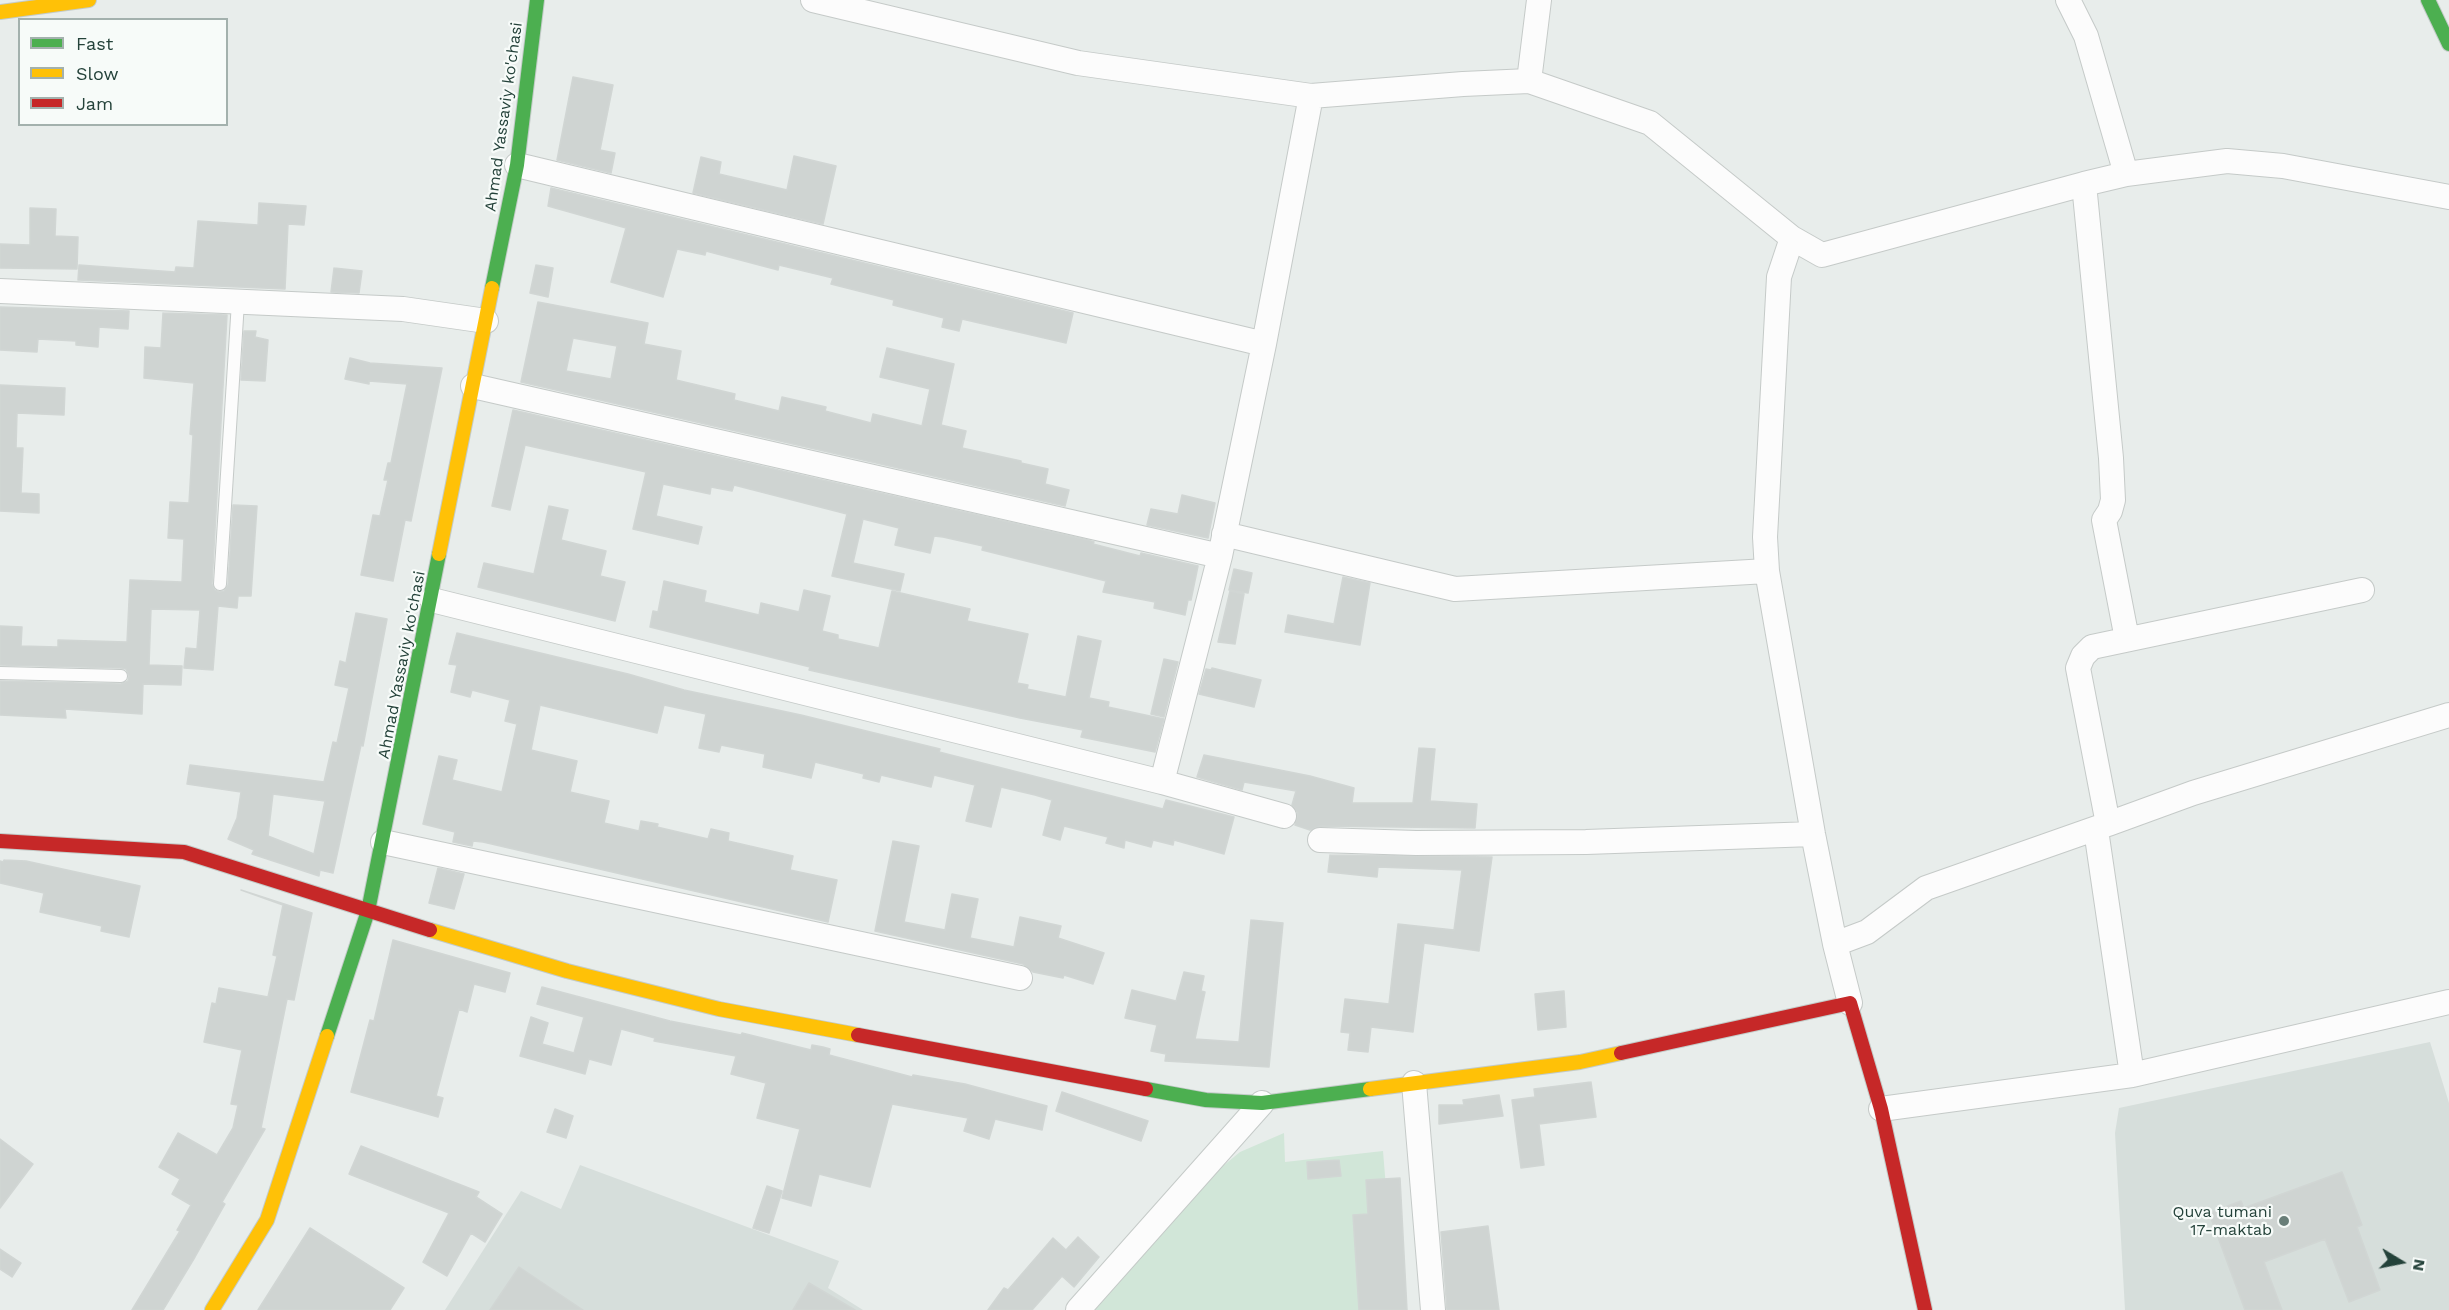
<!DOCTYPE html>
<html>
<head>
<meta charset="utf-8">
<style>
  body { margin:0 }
  #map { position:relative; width:2449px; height:1310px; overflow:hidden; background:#e8edeb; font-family:"Work Sans",sans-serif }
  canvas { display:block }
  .legend { position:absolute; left:18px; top:18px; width:210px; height:108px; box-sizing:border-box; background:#f7fbf9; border:2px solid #a3b1ad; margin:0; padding:8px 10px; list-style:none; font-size:18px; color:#24423a }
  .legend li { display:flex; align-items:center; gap:12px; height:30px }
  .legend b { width:30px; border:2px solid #a3b1ad }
  .north { position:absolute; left:2371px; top:1232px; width:60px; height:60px; -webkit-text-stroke:4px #f7fbf9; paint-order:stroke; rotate:100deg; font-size:16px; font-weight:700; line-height:24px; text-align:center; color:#24423a }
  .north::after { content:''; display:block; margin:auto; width:21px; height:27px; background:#24423a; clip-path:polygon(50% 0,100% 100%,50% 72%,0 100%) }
</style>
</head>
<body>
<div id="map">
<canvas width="2449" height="1310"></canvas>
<ul class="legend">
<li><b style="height:8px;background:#4caf50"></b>Fast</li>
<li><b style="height:8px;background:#ffc107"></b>Slow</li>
<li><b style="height:8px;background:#c62828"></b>Jam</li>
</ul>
<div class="north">N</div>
</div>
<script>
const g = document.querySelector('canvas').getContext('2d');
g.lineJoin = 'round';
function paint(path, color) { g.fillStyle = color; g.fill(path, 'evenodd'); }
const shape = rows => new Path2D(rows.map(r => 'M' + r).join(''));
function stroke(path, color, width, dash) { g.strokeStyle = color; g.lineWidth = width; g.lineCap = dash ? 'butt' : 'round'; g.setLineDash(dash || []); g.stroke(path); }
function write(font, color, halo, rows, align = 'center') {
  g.font = font + ' "Work Sans",sans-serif'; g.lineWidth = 4.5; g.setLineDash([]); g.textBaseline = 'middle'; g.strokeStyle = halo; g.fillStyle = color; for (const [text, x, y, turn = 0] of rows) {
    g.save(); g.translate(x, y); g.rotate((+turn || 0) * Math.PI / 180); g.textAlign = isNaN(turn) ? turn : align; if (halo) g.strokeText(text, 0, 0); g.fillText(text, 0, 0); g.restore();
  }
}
paint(shape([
  [2430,1042,2449,1103,2449,1310,2125,1310,2115,1133,2119,1108],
  [580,1165,839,1261,828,1288,863,1310,445,1310,521,1191,561,1209]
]), '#d6dedb');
paint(shape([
  [1284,1133,1285,1162,1383,1151,1396,1310,1092,1310,1200,1185,1240,1152]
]), '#d1e6d8');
const building = shape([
  [573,77,613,85,600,150,615,153,611,173,557,160,573,77],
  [794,156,836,166,823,224,693,193,701,157,721,162,719,174,787,190,794,156],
  [551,188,1073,313,1066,343,962,319,959,331,942,327,944,318,893,305,894,300,831,284,833,278,779,265,778,270,706,251,705,255,677,249,663,297,611,282,626,228,548,206,551,188],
  [259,203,306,206,304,225,288,224,285,289,78,280,79,265,175,272,176,267,194,268,198,221,258,225,259,203],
  [30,208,56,209,55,236,78,237,77,269,0,268,0,244,30,245,30,208],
  [536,265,553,268,548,297,530,293,536,265],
  [334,268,362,271,359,293,331,292,334,268],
  [538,302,648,323,644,344,681,351,676,380,735,394,734,400,779,411,782,397,826,407,825,411,871,423,873,414,922,426,930,389,880,377,887,348,954,364,941,425,966,431,962,448,1021,461,1021,463,1048,469,1045,484,1069,490,1065,506,521,382,538,302],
  [573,338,617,346,611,379,566,371,573,338],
  [0,307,129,311,128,329,99,327,98,347,76,345,76,341,38,339,37,352,0,350,0,307],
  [163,313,227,315,212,584,215,590,219,592,224,591,228,585,233,505,257,506,251,596,238,596,237,608,218,606,213,670,184,668,186,648,197,649,200,610,151,609,149,665,182,666,181,685,143,684,142,714,65,709,66,718,0,715,0,681,121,684,128,681,129,676,126,669,121,668,0,665,0,626,22,627,21,646,58,647,58,640,127,642,130,580,182,582,184,539,168,538,170,502,189,503,193,435,190,434,194,383,144,378,145,347,161,348,163,313],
  [244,331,256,331,255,337,268,340,265,381,241,380,244,331],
  [350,358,370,363,442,368,411,521,405,520,393,581,361,575,373,515,380,516,388,480,384,480,388,463,391,463,407,384,369,381,369,384,345,379,350,358],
  [0,385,65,388,64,415,17,413,16,448,23,448,21,493,39,494,39,513,0,511,0,385],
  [513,410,1088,540,1094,542,1093,544,1140,556,1141,553,1198,566,1191,600,1188,600,1185,615,1154,608,1155,602,1103,592,1106,581,982,550,983,546,943,537,934,536,930,553,895,545,899,528,863,519,853,563,904,574,900,591,832,576,847,514,734,485,732,491,711,487,710,494,663,484,656,516,702,527,698,544,633,529,646,472,525,445,510,510,492,506,513,410],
  [1182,495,1215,503,1208,538,1147,525,1151,509,1178,514,1182,495],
  [549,506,568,510,561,540,606,551,600,576,625,582,615,621,478,587,484,563,534,574,549,506],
  [1234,569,1252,573,1248,593,1229,590,1234,569],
  [1343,577,1370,583,1360,645,1285,632,1288,615,1334,624,1343,577],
  [664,581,706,591,704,602,759,615,761,603,799,612,804,590,830,596,822,631,838,635,838,639,879,648,892,591,970,609,967,621,1028,634,1017,683,1028,685,1027,689,1066,697,1078,636,1101,641,1089,698,1109,702,1108,707,1164,719,1155,752,1081,737,1083,730,1020,718,809,670,810,667,650,627,653,611,658,612,664,581],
  [1230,591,1244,594,1235,644,1218,642,1230,591],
  [356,613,387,619,363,746,361,745,333,873,320,870,319,876,252,854,254,850,228,839,237,818,241,792,187,784,190,765,324,782,333,742,337,743,349,688,335,685,340,661,346,663,356,613],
  [273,794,325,801,314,854,268,836,273,794],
  [457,633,628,674,684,690,801,715,940,749,939,752,1163,809,1166,800,1234,817,1224,854,1174,840,1173,845,1153,840,1151,847,1125,840,1124,848,1106,843,1108,837,1064,826,1060,840,1043,835,1052,800,1035,795,1001,787,991,827,966,821,975,785,934,775,931,787,881,775,879,782,863,778,864,774,815,762,811,778,763,767,765,754,721,745,719,752,699,748,706,714,664,705,657,733,540,705,531,750,577,761,570,792,609,801,604,823,639,831,641,821,658,824,657,827,708,839,711,829,729,833,728,841,793,856,790,870,837,880,828,922,483,842,473,841,472,846,453,842,455,832,423,824,439,756,457,760,452,780,502,792,517,724,505,721,510,700,472,690,470,697,451,692,457,665,449,664,457,633],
  [1164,659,1178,662,1164,717,1151,714,1164,659],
  [1212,668,1261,680,1254,707,1199,694,1206,669,1211,670,1212,668],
  [1419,748,1435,749,1430,801,1477,804,1475,828,1320,826,1310,830,1295,825,1298,813,1292,805,1296,791,1244,782,1242,790,1197,777,1204,755,1310,776,1354,788,1352,803,1413,803,1419,748],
  [893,841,919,846,904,922,945,930,952,894,978,899,970,938,1014,947,1020,917,1061,926,1058,938,1104,953,1093,984,1064,975,1063,978,1033,972,1023,964,875,931,893,841],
  [1330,855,1492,857,1479,951,1424,943,1413,1032,1371,1027,1368,1052,1348,1050,1350,1033,1341,1032,1345,999,1389,1004,1398,924,1454,930,1462,870,1378,867,1377,877,1328,872,1330,855],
  [4,860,26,861,140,886,129,937,101,931,102,926,40,912,44,893,0,883,0,861,3,862,4,860],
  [438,868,464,874,454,909,429,903,438,868],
  [241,890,312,913,294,1000,287,999,261,1128,265,1129,222,1202,225,1204,195,1257,163,1310,132,1310,180,1231,177,1230,191,1205,172,1194,180,1179,159,1167,178,1133,217,1155,233,1128,238,1105,231,1104,242,1050,204,1042,212,1003,216,1004,219,988,268,997,277,956,273,955,283,905,241,890],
  [1251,920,1283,923,1269,1067,1165,1061,1166,1054,1151,1051,1157,1025,1125,1018,1132,990,1176,1001,1184,972,1204,976,1201,991,1205,992,1195,1039,1239,1042,1251,920],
  [393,940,510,973,505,992,474,984,467,1012,459,1009,436,1096,443,1098,438,1117,351,1092,370,1020,374,1021,393,940],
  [542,987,670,1021,741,1035,742,1033,811,1050,812,1045,823,1047,830,1049,829,1055,912,1077,913,1075,965,1084,1047,1106,1042,1130,995,1119,989,1139,964,1131,968,1118,892,1104,870,1187,819,1174,811,1206,782,1198,800,1129,757,1118,766,1083,731,1074,736,1056,654,1041,655,1038,621,1029,611,1065,589,1059,585,1074,520,1056,531,1017,548,1023,542,1044,574,1053,584,1017,537,1004,542,987],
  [1564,991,1566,1027,1538,1030,1535,994,1564,991],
  [1591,1082,1596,1117,1539,1124,1544,1165,1521,1168,1512,1100,1535,1097,1534,1089,1591,1082],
  [1062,1092,1148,1121,1141,1141,1056,1111,1062,1092],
  [1499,1095,1503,1116,1439,1124,1439,1105,1464,1105,1463,1100,1499,1095],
  [555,1109,573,1116,566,1138,547,1132,555,1109],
  [0,1139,33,1164,0,1208,0,1139],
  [361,1146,479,1192,476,1197,502,1214,485,1242,471,1233,447,1276,423,1262,449,1213,349,1174,361,1146],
  [1339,1160,1341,1176,1308,1179,1307,1162,1339,1160],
  [2342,1172,2362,1225,2357,1227,2380,1290,2349,1302,2325,1239,2264,1262,2282,1310,2245,1310,2209,1213,2241,1201,2244,1208,2342,1172],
  [1400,1178,1407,1310,1359,1310,1353,1215,1368,1214,1366,1180,1400,1178],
  [767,1186,782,1191,769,1233,753,1228,767,1186],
  [1488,1226,1499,1310,1447,1310,1441,1232,1488,1226],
  [310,1228,404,1288,390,1310,258,1310,310,1228],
  [1078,1237,1099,1257,1074,1287,1062,1276,1032,1310,988,1310,1004,1288,1008,1290,1053,1238,1066,1250,1078,1237],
  [0,1249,21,1263,12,1277,0,1269,0,1249],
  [519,1267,583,1310,490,1310,519,1267],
  [809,1283,855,1310,793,1310,809,1283]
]);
paint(building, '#cfd4d2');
stroke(building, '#d1d6d4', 1.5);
const lane = shape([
  [220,584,238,302],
  [0,673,121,676]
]);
const street = shape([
  [813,0,1078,63,1311,96,1463,84,1529,81,1650,123,1792,238,1822,255,2084,184,2126,174,2227,161,2283,166,2449,197],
  [2068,0,2086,36,2126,174],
  [1529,81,1539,0],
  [517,165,1264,344],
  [2084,184,2111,458,2113,500,2110,511,2104,520,2127,639],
  [1792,238,1779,277,1765,537,1767,571,1813,834,1835,944,1850,1003],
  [0,291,403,309,486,321],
  [473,386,1220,556],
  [1224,534,1455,589,1767,571],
  [2362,590,2092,647,2083,656,2078,668,2108,824,2193,793,2449,715],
  [432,600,1162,782,1220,556,1264,344,1311,96],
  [1162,782,1284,816],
  [2096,830,2132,1075],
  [1320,840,1416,843,1586,842,1813,834],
  [383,842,1020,978],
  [1835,944,1867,932,1926,888,2108,824],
  [1414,1083,1433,1310],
  [1881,1109,2132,1075,2449,1002],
  [1078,1310,1262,1103]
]);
const fast = shape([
  [2428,0,2449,44],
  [492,288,517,165,537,0],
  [327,1036,368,911,439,554],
  [1146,1089,1206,1100,1262,1103,1370,1089]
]);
const slow = shape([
  [0,12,89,0],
  [439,554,492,288],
  [430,930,567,971,719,1009,858,1035],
  [1370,1089,1580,1062,1621,1053],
  [212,1310,267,1220,327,1036]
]);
const jam = shape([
  [0,841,184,852,430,930],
  [858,1035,1146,1089],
  [1621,1053,1850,1003,1881,1109,1925,1310]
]);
stroke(lane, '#c5cac8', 14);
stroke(street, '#c5cac8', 26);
stroke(fast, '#c3cbc8', 16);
stroke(slow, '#c3cbc8', 16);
stroke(jam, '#c3cbc8', 16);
stroke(lane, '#fcfcfc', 12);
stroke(street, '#fcfcfc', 24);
stroke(fast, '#4caf50', 14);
stroke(slow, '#ffc107', 14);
stroke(jam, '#c62828', 14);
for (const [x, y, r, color] of [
  [2284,1221,6,"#697e78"]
]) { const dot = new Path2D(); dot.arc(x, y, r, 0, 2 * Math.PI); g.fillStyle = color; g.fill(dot); stroke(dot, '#f7fbf9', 2); }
write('16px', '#24423a', '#f7fbf9', [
  ["Ahmad Yassaviy ko'chasi",504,117,-82],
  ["Ahmad Yassaviy ko'chasi",402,665,-79]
]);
write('16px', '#24423a', '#f7fbf9', [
  ["Quva tumani",2272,1212],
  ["17-maktab",2272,1230]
], 'right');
</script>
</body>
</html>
